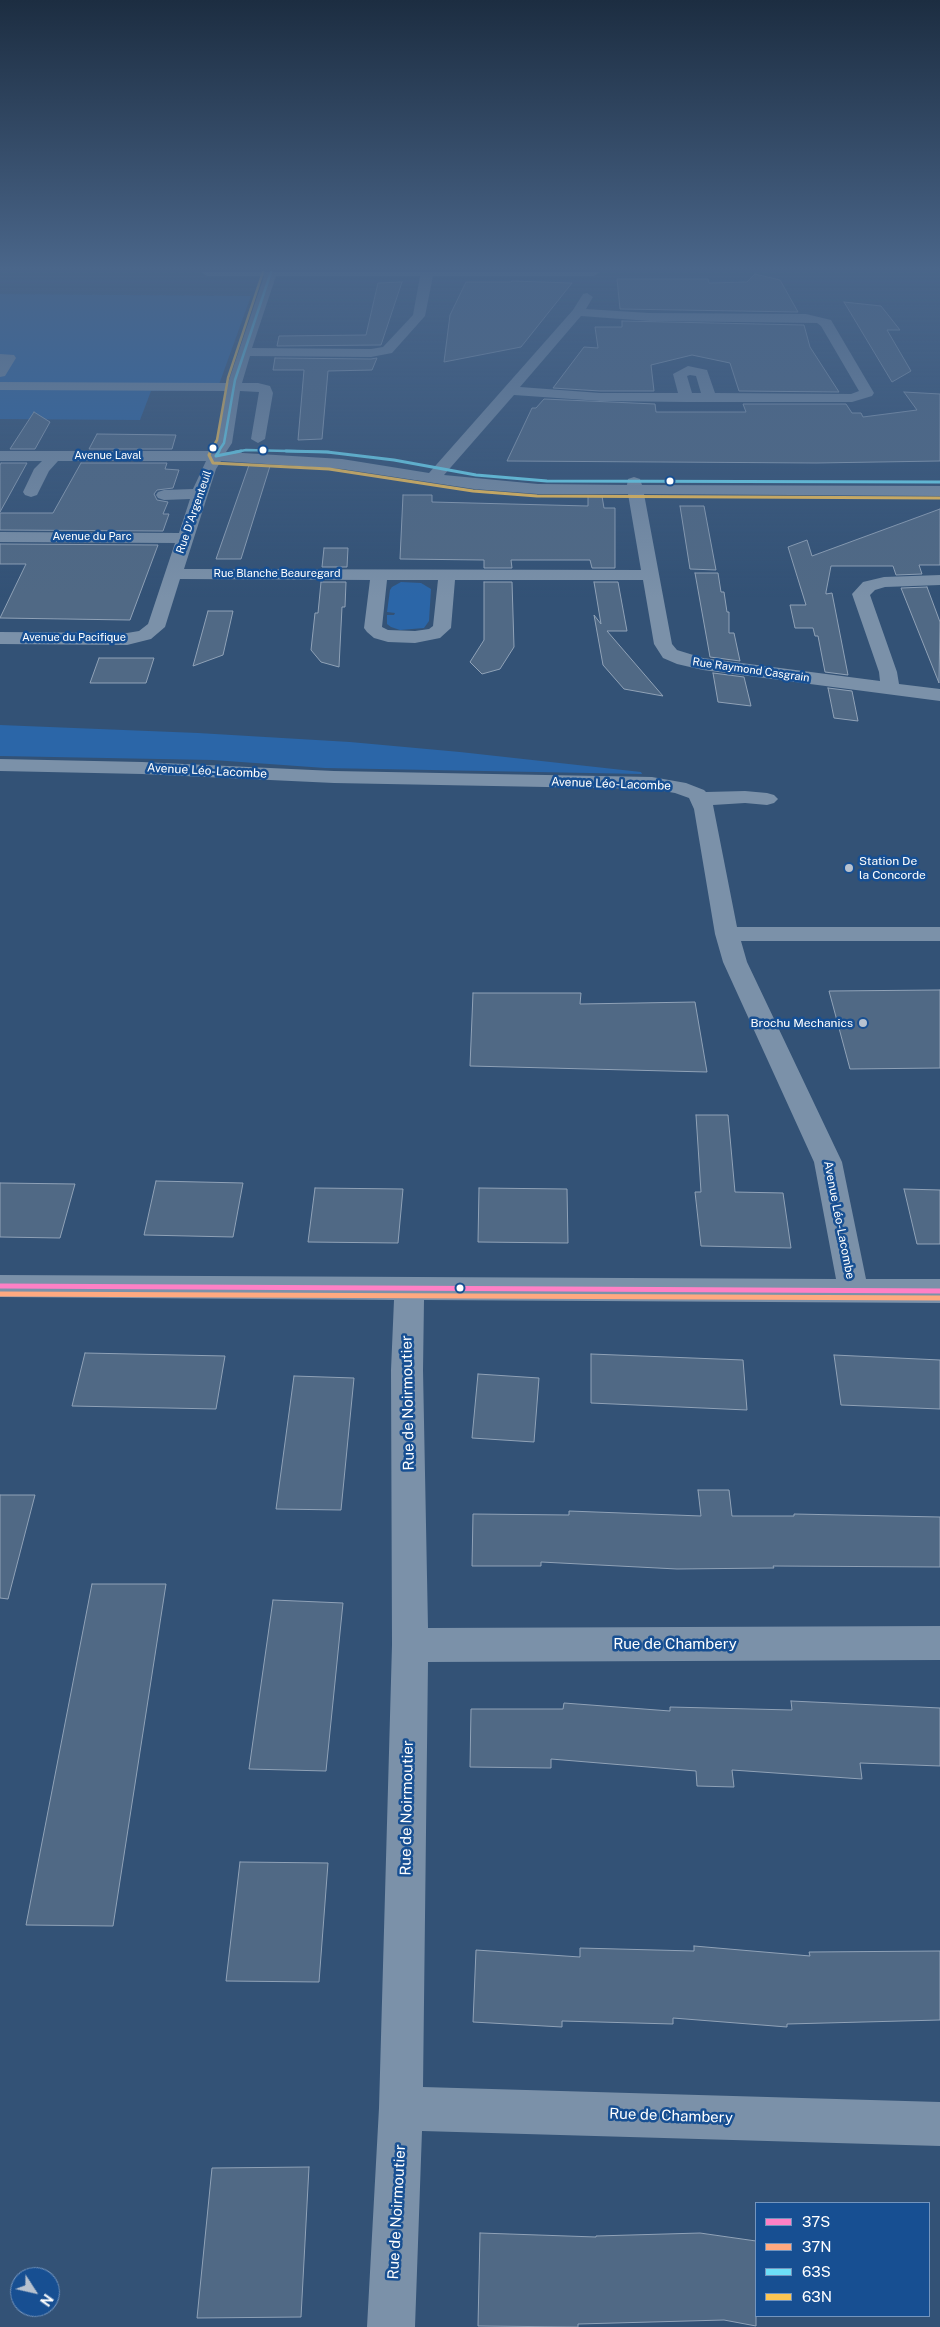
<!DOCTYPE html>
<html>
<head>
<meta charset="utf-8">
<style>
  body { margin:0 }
  #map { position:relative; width:940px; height:2327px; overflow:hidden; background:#335276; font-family:"Public Sans",sans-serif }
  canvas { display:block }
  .legend { position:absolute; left:755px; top:2202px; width:175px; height:115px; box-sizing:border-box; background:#174f92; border:1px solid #7495be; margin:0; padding:6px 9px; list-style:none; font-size:15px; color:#fff }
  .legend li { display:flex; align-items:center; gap:10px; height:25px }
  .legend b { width:25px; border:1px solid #7495be }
  .north { position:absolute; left:10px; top:2267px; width:50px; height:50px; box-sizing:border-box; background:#174f92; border:1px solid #7495be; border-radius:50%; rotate:125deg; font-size:14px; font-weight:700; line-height:20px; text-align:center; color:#fff }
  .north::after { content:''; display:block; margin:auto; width:18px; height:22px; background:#b8c2cf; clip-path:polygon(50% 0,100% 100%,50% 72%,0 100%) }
</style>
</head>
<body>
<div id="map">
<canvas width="940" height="2327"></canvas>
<ul class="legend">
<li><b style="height:6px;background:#ff80c5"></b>37S</li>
<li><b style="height:6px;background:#ffa980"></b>37N</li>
<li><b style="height:6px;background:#6ddff8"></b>63S</li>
<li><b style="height:6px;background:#fcc553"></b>63N</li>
</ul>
<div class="north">N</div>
</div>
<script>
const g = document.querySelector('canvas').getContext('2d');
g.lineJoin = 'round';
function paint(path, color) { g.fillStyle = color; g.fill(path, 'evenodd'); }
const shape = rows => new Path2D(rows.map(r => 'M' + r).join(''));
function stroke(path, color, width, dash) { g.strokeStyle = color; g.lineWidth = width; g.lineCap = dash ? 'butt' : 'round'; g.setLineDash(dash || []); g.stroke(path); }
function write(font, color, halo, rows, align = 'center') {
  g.font = font + ' "Public Sans",sans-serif'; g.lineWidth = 5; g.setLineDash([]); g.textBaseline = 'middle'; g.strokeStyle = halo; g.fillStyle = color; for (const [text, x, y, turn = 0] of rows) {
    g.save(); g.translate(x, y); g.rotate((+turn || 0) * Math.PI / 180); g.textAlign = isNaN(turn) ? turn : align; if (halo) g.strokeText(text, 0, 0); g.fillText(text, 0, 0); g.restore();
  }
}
paint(shape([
  [0,294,251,296,217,390,151,391,140,420,0,419],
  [401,582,421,583,431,589,429,621,424,628,400,630,391,627,387,624,387,615,394,615,395,613,387,612,390,590,392,587],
  [0,725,198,733,350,742,460,752,641,772,642,774,325,768,213,760,0,756]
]), '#2b66a8');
const building = shape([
  [755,274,780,280,798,312,620,309,617,279,708,279,709,283,747,282,755,274],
  [512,281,572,283,521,347,444,362,450,315,466,282,511,282,512,281],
  [402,282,381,345,277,346,279,336,366,335,378,283,402,282],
  [844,302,881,306,900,330,887,330,911,371,892,382,844,302],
  [622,321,804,325,810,347,839,392,739,391,730,363,692,355,651,365,654,391,600,391,553,388,584,347,598,348,595,327,622,327,622,321],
  [275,358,371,359,377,358,372,370,328,371,322,439,298,440,304,370,273,370,275,358],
  [904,392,940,394,940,461,816,463,507,461,532,408,536,408,544,399,655,404,656,412,746,412,743,404,846,404,852,413,861,413,863,417,917,410,904,392],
  [34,412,50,422,35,449,10,449,34,412],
  [97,434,176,435,172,449,89,449,97,434],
  [1,463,27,463,0,512,0,465,1,463],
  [81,463,167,463,165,469,179,470,173,488,157,490,154,494,157,500,168,502,163,514,169,514,163,531,0,530,0,513,53,513,81,463],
  [249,465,270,466,241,559,216,559,249,465],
  [403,495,432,495,432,502,588,506,588,496,602,496,604,508,615,508,615,568,592,568,590,560,511,560,512,568,484,568,484,560,400,559,403,495],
  [680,506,704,506,716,570,690,569,680,506],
  [940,509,940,565,919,565,922,574,896,575,893,566,831,566,826,592,826,594,832,593,848,675,825,672,818,636,815,636,813,628,795,628,790,605,806,605,788,547,807,540,812,556,940,509],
  [0,544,158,545,130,620,0,618,26,564,0,564,0,544],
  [324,548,348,548,347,567,322,567,324,548],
  [695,573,718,573,721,592,724,592,727,612,729,612,729,633,734,633,740,661,710,657,695,573],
  [321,582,346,582,345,607,342,607,339,667,321,662,311,650,315,613,318,613,321,582],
  [484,582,512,582,514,647,500,669,482,674,470,662,484,640,484,582],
  [594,582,618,582,627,631,607,631,663,696,624,689,603,665,594,615,601,624,594,582],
  [927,587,940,622,939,683,901,588,927,587],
  [208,611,233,611,223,655,193,666,208,611],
  [99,658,154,658,146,683,90,683,99,658],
  [713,673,744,677,751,706,718,702,713,673],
  [828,688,852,691,858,721,834,718,828,688],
  [940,990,940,1068,850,1069,829,991,940,990],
  [473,993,581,993,580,1004,695,1002,707,1072,470,1066,473,993],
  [696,1115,728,1115,735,1192,783,1193,791,1248,701,1246,695,1192,701,1192,696,1115],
  [156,1181,243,1183,233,1237,144,1235,156,1181],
  [0,1183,75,1184,60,1238,0,1237,0,1183],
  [315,1188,403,1189,398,1243,308,1242,315,1188],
  [479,1188,567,1189,568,1243,478,1242,479,1188],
  [904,1189,940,1190,940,1244,917,1244,904,1189],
  [85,1353,225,1356,216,1409,72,1406,85,1353],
  [591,1354,743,1360,747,1410,591,1403,591,1354],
  [834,1355,940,1360,940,1409,841,1405,834,1355],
  [478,1374,539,1378,534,1442,472,1438,478,1374],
  [294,1376,354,1378,341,1510,276,1509,294,1376],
  [698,1490,729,1490,732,1516,794,1516,794,1514,940,1517,940,1567,773,1566,774,1568,677,1569,541,1562,541,1566,472,1566,473,1514,569,1515,569,1511,701,1516,698,1490],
  [0,1495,35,1495,8,1599,0,1598,0,1495],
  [92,1584,166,1584,113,1926,26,1925,92,1584],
  [273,1600,343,1603,326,1771,249,1769,273,1600],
  [791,1701,940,1708,940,1766,860,1763,862,1779,732,1770,734,1787,697,1786,696,1771,551,1759,551,1768,470,1767,471,1709,563,1709,564,1703,670,1711,670,1707,792,1710,791,1701],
  [240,1862,328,1863,319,1982,226,1981,240,1862],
  [694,1946,810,1956,809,1952,940,1951,940,2020,787,2024,787,2027,673,2018,673,2024,562,2021,562,2027,473,2022,476,1950,580,1957,580,1948,694,1951,694,1946],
  [309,2167,301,2317,197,2318,212,2168,309,2167],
  [480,2233,596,2237,596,2236,700,2233,756,2241,756,2326,724,2320,578,2324,578,2327,478,2326,480,2233]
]);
paint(building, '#506985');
stroke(building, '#90a2b7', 1);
paint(shape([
  [201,272,600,272,594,276,433,276,425,316,392,353,371,357,250,356,242,383,258,383,270,386,273,393,265,439,258,443,251,439,259,392,240,391,232,443,226,452,342,459,429,473,573,310,583,294,587,293,593,297,586,309,649,313,806,314,831,320,874,393,872,396,852,402,686,402,600,401,514,395,444,475,538,484,627,485,628,479,634,477,640,479,642,485,940,486,940,496,644,494,672,644,677,650,703,658,880,681,879,672,852,594,863,582,884,577,940,575,940,585,885,587,875,590,870,595,897,672,899,684,940,689,940,701,703,670,677,664,663,658,654,644,643,580,455,580,451,628,440,638,415,643,388,642,374,638,367,632,364,628,370,580,180,579,165,627,151,639,127,645,0,644,0,632,127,633,139,631,148,624,175,543,0,542,0,532,179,533,190,499,164,500,158,498,156,495,158,492,164,490,193,489,206,461,58,461,49,471,37,495,31,497,25,495,23,492,34,469,42,461,0,461,0,451,211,451,216,443,226,391,0,390,0,382,228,383,264,276,207,276,201,272],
  [276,276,420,276,413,315,383,347,371,349,252,348,276,276],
  [581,316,649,321,817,323,821,326,859,391,851,394,715,393,707,370,688,366,673,374,678,393,600,393,520,387,581,316],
  [690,375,696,376,701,393,692,393,687,376,690,375],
  [221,461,342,469,474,489,538,494,628,494,641,570,184,569,216,469,221,461],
  [387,580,438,580,433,626,429,629,415,631,388,630,382,627,387,580],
  [0,354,14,355,16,358,5,376,0,377,0,354],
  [0,759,142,762,334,771,652,777,686,783,704,790,706,792,745,791,767,793,774,795,778,799,774,803,767,805,745,803,713,805,737,927,940,927,940,941,741,941,747,962,842,1162,866,1279,940,1279,940,1303,424,1300,423,1370,428,1628,940,1626,940,1660,428,1662,423,2087,940,2102,940,2146,422,2131,415,2327,367,2327,379,2108,392,1645,391,1370,394,1300,0,1297,0,1275,836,1279,814,1162,723,962,715,934,694,809,689,798,675,793,652,789,334,783,142,774,0,771,0,759]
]), '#7b91a9');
stroke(shape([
  [0,1286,940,1291]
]), '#ff80c5', 5);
stroke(shape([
  [0,1294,940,1298]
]), '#ffa980', 5);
stroke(shape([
  [218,452,224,443,235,380,271,272],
  [235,452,246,450,329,452]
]), '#6ddff8', 2.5);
stroke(shape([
  [286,451,327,452,394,460,476,475,547,481,940,482],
  [216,456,241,451],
  [216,456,219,451]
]), '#6ddff8', 3);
stroke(shape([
  [210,452,217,440,228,378,263,272]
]), '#fcc553', 2.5);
stroke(shape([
  [211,451,209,455,213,463,329,469,473,491,537,496,940,498]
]), '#fcc553', 3);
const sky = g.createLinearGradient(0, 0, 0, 598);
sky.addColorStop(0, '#1c2d41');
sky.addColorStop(0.45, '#4a668a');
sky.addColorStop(1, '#4a668a00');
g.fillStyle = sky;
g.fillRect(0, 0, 940, 598);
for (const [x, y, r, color] of [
  [213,448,4.5,"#fff"],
  [263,450,4.5,"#fff"],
  [670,481,4.5,"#fff"],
  [849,868,5,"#b8c2cf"],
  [863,1023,5,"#b8c2cf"],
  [460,1288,4.5,"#fff"]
]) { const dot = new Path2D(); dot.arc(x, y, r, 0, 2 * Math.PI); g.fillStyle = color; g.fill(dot); stroke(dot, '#174f92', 2); }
write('11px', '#fff', '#174f92', [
  ["Avenue Laval",108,456],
  ["Rue D'Argenteuil",194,512,-71],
  ["Avenue du Parc",92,537],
  ["Rue Blanche Beauregard",277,574],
  ["Avenue du Pacifique",74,638],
  ["Rue Raymond Casgrain",751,670,8]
]);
write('12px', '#fff', '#174f92', [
  ["Avenue Léo-Lacombe",207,771,3],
  ["Avenue Léo-Lacombe",611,784,2],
  ["Avenue Léo-Lacombe",839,1220,79]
]);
write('12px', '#fff', '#174f92', [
  ["Station De",859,861],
  ["la Concorde",859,875],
  ["Brochu Mechanics",853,1023,"right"]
], 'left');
write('15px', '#fff', '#174f92', [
  ["Rue de Noirmoutier",408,1403,-91],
  ["Rue de Chambery",675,1644],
  ["Rue de Noirmoutier",407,1808,-89],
  ["Rue de Chambery",671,2116,2],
  ["Rue de Noirmoutier",397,2212,-87]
]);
</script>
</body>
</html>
